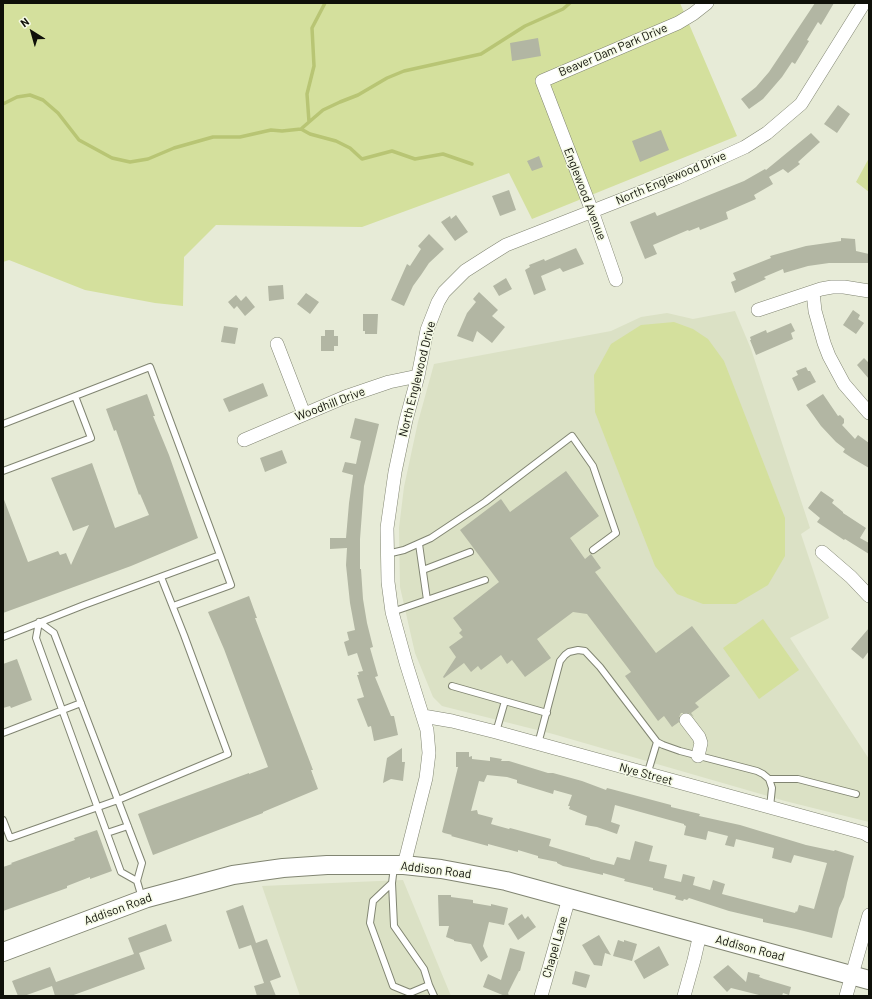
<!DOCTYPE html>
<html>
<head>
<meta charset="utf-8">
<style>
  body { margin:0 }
  #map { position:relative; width:872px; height:999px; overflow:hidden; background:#e7ebd7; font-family:Barlow,sans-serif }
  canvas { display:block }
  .frame { position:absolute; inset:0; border:4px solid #0f1009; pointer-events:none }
  .north { position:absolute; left:12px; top:12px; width:40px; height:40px; -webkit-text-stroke:3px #f4f9e4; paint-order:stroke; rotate:323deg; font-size:11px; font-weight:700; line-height:16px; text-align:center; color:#0f1009 }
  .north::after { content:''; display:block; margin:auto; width:14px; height:18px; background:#0f1009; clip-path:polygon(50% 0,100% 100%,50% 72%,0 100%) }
</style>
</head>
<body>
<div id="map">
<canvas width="872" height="999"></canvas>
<div class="frame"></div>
<div class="north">N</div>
</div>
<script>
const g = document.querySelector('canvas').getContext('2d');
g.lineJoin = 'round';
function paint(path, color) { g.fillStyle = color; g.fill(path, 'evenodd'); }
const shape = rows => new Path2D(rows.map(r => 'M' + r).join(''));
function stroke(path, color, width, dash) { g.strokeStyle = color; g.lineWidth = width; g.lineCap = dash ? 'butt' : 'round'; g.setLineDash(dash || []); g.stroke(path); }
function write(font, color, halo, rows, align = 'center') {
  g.font = font + ' Barlow,sans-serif'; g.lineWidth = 3; g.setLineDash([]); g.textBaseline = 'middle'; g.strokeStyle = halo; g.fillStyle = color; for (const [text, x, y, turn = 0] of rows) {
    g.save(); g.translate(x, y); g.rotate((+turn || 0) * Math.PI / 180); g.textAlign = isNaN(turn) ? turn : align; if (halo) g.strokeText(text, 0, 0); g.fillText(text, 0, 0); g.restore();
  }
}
paint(shape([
  [735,311,751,349,810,528,801,534,829,618,790,638,869,759,869,822,785,801,553,734,442,706,433,697,415,653,400,587,399,528,404,487,418,422,434,364,611,331,641,317,667,313,693,319],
  [403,880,451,996,300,996,262,886]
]), '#dbe1c5');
paint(shape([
  [3,3,680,3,737,136,532,219,509,173,362,227,216,225,184,257,183,306,155,303,85,290,9,260,3,262],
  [869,158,869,192,856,182],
  [674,322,693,329,708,339,724,361,785,518,785,556,768,585,736,604,703,604,677,594,655,566,595,412,594,375,611,344,641,325],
  [763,619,799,670,759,699,723,648]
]), '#d4e09d');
stroke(shape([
  [3,104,17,97,30,95,43,100,58,113,79,140,112,158,130,162,148,159,174,148,213,137,240,137,271,130,282,131,301,129,309,122,307,94,314,66,312,28,325,3],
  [309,122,323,110,340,102,358,95,387,78,404,71,481,54,525,26,563,9,570,3],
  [301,129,310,134,336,141,350,148,362,159,392,151,415,159,443,154,472,164]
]), '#b8c574', 3.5);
paint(shape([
  [815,3,834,3,821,25,818,22,807,40,809,41,795,64,792,62,782,77,763,99,749,109,741,99,756,87,769,72],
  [538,38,541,56,512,61,510,43],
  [838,105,850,114,837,133,824,124],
  [661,130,669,150,640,162,632,141],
  [811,133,820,142,798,162,800,164,788,173,783,169,769,177,773,184,754,195,756,199,726,212,728,219,700,230,699,227,689,231,688,230,653,245,657,254,645,259,630,222,655,212,657,216,744,181,765,169,766,170],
  [539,156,543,167,532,171,527,161],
  [509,190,516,210,500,216,492,196],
  [456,215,468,232,455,241,441,222,450,216,451,219],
  [429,234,444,249,429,263,421,275,413,286,404,306,391,300,407,264,410,266,421,249,418,246],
  [841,238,855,239,856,251,869,254,869,263,829,263,808,266,784,273,783,269,764,277,766,279,735,293,731,282,736,280,733,273,771,258,770,256,806,246,841,241],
  [576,248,584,264,563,272,560,268,541,276,546,290,534,295,525,270,530,267,529,265,544,259,545,261],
  [506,278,512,289,499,296,493,286],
  [283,285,284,299,269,301,268,286],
  [479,292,498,310,492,316,505,327,492,343,477,331,473,342,457,336,467,313,476,302,473,299],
  [306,293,319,302,310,314,297,304],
  [236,295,241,301,246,296,255,307,245,316,237,306,234,309,228,302],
  [853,310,860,315,858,319,864,323,856,334,843,325],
  [363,314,378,314,377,334,365,334,365,331,363,331],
  [791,323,795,331,791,333,793,339,756,355,750,340,751,340,750,337,766,330,767,333],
  [224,326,238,328,235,344,221,342],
  [325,330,334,330,334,336,338,336,338,346,334,346,334,351,321,351,321,336,325,336],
  [864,358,869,363,869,379,857,365],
  [806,367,808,371,810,371,816,382,798,391,792,378,798,375,796,371],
  [263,383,268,396,229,412,223,399],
  [147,394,155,416,153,416,169,455,198,538,131,566,3,613,3,497,28,562,58,551,60,555,66,553,71,565,89,525,73,531,51,478,92,463,115,528,149,515,140,494,139,495,116,430,114,431,106,409],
  [823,394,838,416,840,415,844,419,844,423,842,425,855,439,858,435,869,443,869,468,852,458,843,452,845,449,836,442,821,426,806,405],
  [355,418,379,424,364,486,360,539,360,569,361,569,363,599,367,623,373,647,370,648,378,676,375,677,391,716,394,716,398,735,374,741,371,726,368,727,357,699,364,697,357,675,359,675,358,672,363,671,357,653,348,656,344,642,349,640,347,632,355,630,350,603,346,565,347,548,330,549,330,538,346,538,349,503,353,475,342,472,345,462,356,464,361,441,350,438],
  [282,450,287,463,265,472,260,458],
  [566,471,599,516,570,538,585,559,591,554,601,568,595,572,656,653,692,626,730,676,695,703,699,707,691,713,694,717,689,713,681,713,679,717,679,722,672,727,664,716,658,721,625,676,631,672,587,614,573,612,537,639,551,658,525,677,512,660,507,664,501,655,481,670,478,666,471,672,464,663,444,678,443,677,456,657,449,647,463,637,459,633,462,630,453,618,499,582,460,530,501,499,510,512],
  [821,491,834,500,832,503,843,512,843,513,866,528,860,538,869,543,869,554,845,539,844,540,817,522,820,518,808,508],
  [249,596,257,618,255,618,313,770,311,770,318,789,263,812,263,813,153,855,138,814,249,773,249,774,268,767,224,649,208,612],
  [869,628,869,651,863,659,851,649],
  [17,659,32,700,11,708,10,706,3,708,3,664],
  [402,748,402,762,405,762,403,781,391,779,383,783,387,758],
  [456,752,469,752,469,757,472,756,472,759,490,761,490,757,502,759,501,761,509,761,548,773,553,773,582,781,606,790,607,788,611,789,671,805,671,807,700,814,699,816,740,825,806,845,834,851,835,850,854,856,847,883,844,897,839,908,832,938,796,929,763,922,763,919,729,911,689,898,687,900,684,899,683,901,675,899,676,896,653,890,653,888,624,881,625,879,603,873,603,875,563,866,557,863,557,862,538,858,538,856,518,850,518,852,514,851,488,844,488,846,451,836,452,835,444,833,442,832,458,767,456,767],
  [487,775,507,777,517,780,517,783,553,794,554,790,572,795,568,806,570,806,569,809,587,816,585,825,597,827,617,834,620,825,611,822,615,805,684,824,684,825,686,826,684,835,706,840,708,831,728,836,725,845,734,847,736,839,774,848,772,858,791,863,794,855,827,863,814,909,799,905,797,912,796,911,795,913,722,894,725,884,713,880,710,890,693,885,695,877,683,874,681,882,664,878,667,865,649,861,653,846,635,841,630,860,617,857,614,865,590,859,590,858,549,846,551,839,510,828,509,829,491,824,493,818,478,814,477,810,471,811,479,781,484,782],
  [97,830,112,871,90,879,90,877,67,886,67,888,3,911,3,867,12,864,11,863,75,840,74,838],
  [438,895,451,895,451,897,473,900,473,903,491,906,491,904,508,908,504,925,489,922,483,946,488,957,481,962,471,944,454,941,454,940,446,937,449,926,439,926],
  [243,905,256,943,267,939,281,977,270,981,276,996,257,996,254,986,264,983,251,945,239,949,226,911],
  [522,914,525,919,528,916,536,927,518,940,508,924],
  [166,924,172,941,139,953,145,969,71,996,55,996,52,986,24,996,18,996,12,981,50,967,56,982,134,954,128,938],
  [599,935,611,955,605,953,602,966,594,965,582,945],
  [618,940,624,942,624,940,637,944,632,961,613,956],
  [659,946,669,965,644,979,634,961],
  [510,948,525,952,520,971,519,971,508,993,509,996,505,996,483,987,488,974,501,980],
  [728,965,746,982,748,972,760,975,759,977,764,979,791,987,789,995,783,993,782,996,763,996,731,988,727,992,713,977],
  [575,971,590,975,586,988,572,984]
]), '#b2b6a3');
const lane = shape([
  [3,424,150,367,220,555],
  [3,471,91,438,75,396],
  [419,544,427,600],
  [387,554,404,550,431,538,485,502,572,436,593,466,616,533,593,550],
  [423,570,470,552],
  [392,612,485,580],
  [39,622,54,633,142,863,137,881,121,872,36,638,39,622],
  [3,637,84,605,220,555,231,585,173,606],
  [452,686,547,713],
  [496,732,505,701],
  [3,733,81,703],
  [538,744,560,661,565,655,569,652,578,650,585,651,600,667,657,742,663,745,680,751,757,771,763,774,769,779,772,788,770,807],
  [647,775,657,742],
  [769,779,798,779,856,794],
  [3,820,10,838,118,800,228,754,184,635,161,577],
  [107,833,128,826],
  [394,867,392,883,373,901,370,923,393,986,410,993,429,985,434,996],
  [137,881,142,898],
  [392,883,394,926,424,969,429,985]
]);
const street = shape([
  [616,280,592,211,542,81,678,23,693,14,707,3],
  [813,292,815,311,824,343,829,356,844,384,869,413],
  [758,310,821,289,832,287,844,287,869,291],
  [277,344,304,414],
  [244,440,345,397,389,382,418,376],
  [822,552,851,577,869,596],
  [423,716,452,721,496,732,864,833,869,836],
  [686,720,699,737,701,743,698,756],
  [404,865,426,778,429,753,427,730,406,663,392,612,388,582,387,528,395,472,406,420,418,376,427,330,438,302,444,292,465,271,490,255,506,245,677,178,745,147,767,133,801,104,864,3],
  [541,996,569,898],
  [684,996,694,960,700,934],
  [846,996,869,915]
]);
const secondary = shape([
  [3,952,147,898,233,875,283,868,327,865,404,865,441,869,506,881,869,980]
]);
stroke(lane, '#818572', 8);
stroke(street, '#818572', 14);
stroke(secondary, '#818572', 20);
stroke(lane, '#fff', 6);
stroke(street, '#fff', 13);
stroke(secondary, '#fff', 18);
write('12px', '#0f1009', '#f4f9e4', [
  ["Beaver Dam Park Drive",613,50,-23],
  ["North Englewood Drive",671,178,-23],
  ["Englewood Avenue",585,194,69],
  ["North Englewood Drive",417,379,-76],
  ["Woodhill Drive",330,404,-21],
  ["Nye Street",646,774,15],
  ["Addison Road",436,870,7],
  ["Addison Road",118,909,-20],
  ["Chapel Lane",555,947,-74],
  ["Addison Road",750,948,15]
]);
</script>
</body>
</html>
